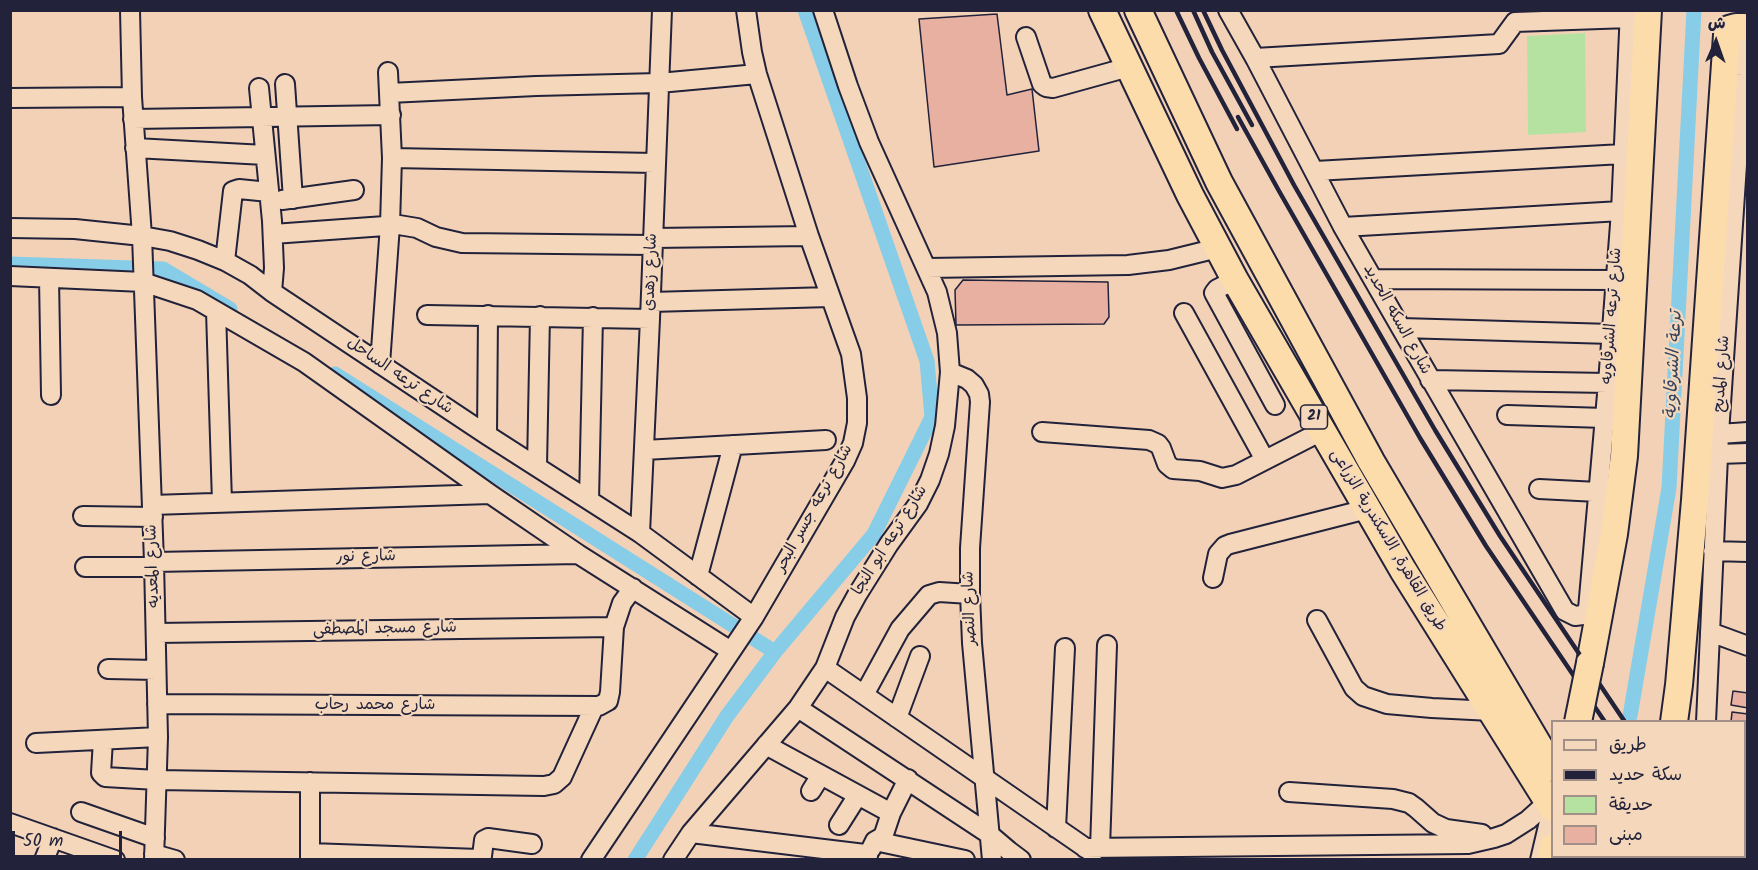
<!DOCTYPE html>
<html>
<head>
<meta charset="utf-8">
<style>
  body { margin:0 }
  #map { position:relative; width:1758px; height:870px; overflow:hidden; background:#f3d1b6; font-family:Kalam,"Playpen Sans Arabic",sans-serif }
  canvas { display:block }
  .frame { position:absolute; inset:0; border:12px solid #22223b; pointer-events:none }
  .legend { position:absolute; left:1551px; top:720px; width:195px; height:138px; box-sizing:border-box; background:#f5d8bb; border:2px solid #a18f88; margin:0; padding:8px 10px; list-style:none; font-size:18px; color:#22223b }
  .legend li { display:flex; align-items:center; gap:12px; height:30px }
  .legend b { width:30px; border:2px solid #a18f88 }
  .north { position:absolute; left:1686px; top:12px; width:60px; height:60px; -webkit-text-stroke:4px #f5d8bb; paint-order:stroke; rotate:2deg; font-size:16px; font-weight:700; line-height:24px; text-align:center; color:#22223b }
  .north::after { content:''; display:block; margin:auto; width:21px; height:27px; background:#22223b; clip-path:polygon(50% 0,100% 100%,50% 72%,0 100%) }
  .scale { position:absolute; left:12px; top:831px; width:110px; height:27px; box-sizing:border-box; border:3px solid #22223b; border-top:0; padding-left:8px; font-size:18px; line-height:21px; white-space:nowrap; color:#22223b; -webkit-text-stroke:4px #f5d8bb; paint-order:stroke }
</style>
</head>
<body>
<div id="map">
<canvas width="1758" height="870"></canvas>
<div class="frame"></div>
<ul class="legend">
<li><b style="height:8px;background:#f5d8bb"></b>طريق</li>
<li><b style="height:8px;background:#22223b"></b>سكة حديد</li>
<li><b style="height:16px;background:#b5e2a0"></b>حديقة</li>
<li><b style="height:16px;background:#e7b0a1"></b>مبنى</li>
</ul>
<div class="north">ش</div>
<div class="scale">50 m</div>
</div>
<script>
const g = document.querySelector('canvas').getContext('2d');
g.lineJoin = 'round';
function paint(path, color) { g.fillStyle = color; g.fill(path, 'evenodd'); }
const shape = rows => new Path2D(rows.map(r => 'M' + r).join(''));
function stroke(path, color, width, dash) { g.strokeStyle = color; g.lineWidth = width; g.lineCap = dash ? 'butt' : 'round'; g.setLineDash(dash || []); g.stroke(path); }
function write(font, color, halo, rows, align = 'center') {
  g.font = font + ' Kalam,"Playpen Sans Arabic",sans-serif'; g.lineWidth = 4.5; g.setLineDash([]); g.textBaseline = 'middle'; g.strokeStyle = halo; g.fillStyle = color; for (const [text, x, y, turn = 0] of rows) {
    g.save(); g.translate(x, y); g.rotate((+turn || 0) * Math.PI / 180); g.textAlign = isNaN(turn) ? turn : align; if (halo) g.strokeText(text, 0, 0); g.fillText(text, 0, 0); g.restore();
  }
}
paint(shape([
  [1585,33,1586,132,1528,135,1527,36]
]), '#b5e2a0');
stroke(shape([
  [10,264,163,269,230,309],
  [335,374,775,652],
  [1630,716,1669,488,1694,10],
  [635,860,727,716,775,652,874,534,932,417,927,361,805,10]
]), '#87cde8', 15);
const building = shape([
  [997,14,1007,95,1032,89,1039,151,934,167,919,19,997,14],
  [963,280,1108,282,1109,317,1104,324,956,325,955,290,963,280],
  [1733,691,1748,693,1748,708,1731,705,1733,691],
  [1732,712,1748,714,1748,727,1744,727,1744,722,1731,722,1732,712],
  [1744,790,1748,790,1748,823,1744,823,1744,790]
]);
paint(building, '#e7b0a1');
stroke(building, '#22223b', 1.5);
const minor = shape([
  [130,10,132,97,142,236,154,562,158,737,154,860],
  [1228,10,1255,58,1343,227,1401,328,1565,611,1575,616,1583,615,1588,609,1608,383,1621,211,1630,10],
  [1026,37,1042,84,1046,87,1053,88,1129,67],
  [1255,58,1499,44,1515,22,1629,18],
  [285,84,293,199],
  [259,88,272,221,274,268,272,292],
  [389,93,536,86,659,83,757,74],
  [10,98,132,97],
  [133,119,391,115],
  [135,148,265,155],
  [392,158,655,163],
  [1315,171,1623,154],
  [282,200,354,190],
  [1343,227,1621,211],
  [10,228,75,229,142,236,170,241,198,250,225,261,250,275,272,292,487,435,640,533,754,617],
  [273,234,399,225,417,228,436,237,462,243,652,245],
  [653,238,809,236],
  [225,261,233,191,239,189,269,192],
  [927,268,1128,265,1169,260,1218,248],
  [10,276,143,282,197,300,304,362,490,494,578,554,731,651],
  [49,278,51,395],
  [1373,279,1615,280],
  [1235,280,1217,289,1214,293,1275,405],
  [651,302,830,297],
  [216,311,222,502],
  [1184,313,1265,460],
  [427,315,650,319],
  [1401,328,1612,334],
  [380,364,390,225,392,158,388,72],
  [950,372,967,379,974,385,979,394,980,402,970,548,970,594,972,643,992,860],
  [1430,380,1608,383],
  [1507,415,1605,418],
  [1042,432,1149,440,1158,444,1161,448,1167,464,1173,469,1200,471,1222,478,1236,475,1322,431],
  [1719,434,1748,432],
  [487,435,488,315],
  [644,450,826,440],
  [1718,454,1748,453],
  [537,466,540,316],
  [1539,489,1598,492],
  [589,500,593,317],
  [152,505,490,494],
  [83,516,153,517],
  [640,533,650,319,662,10],
  [1713,551,1748,552],
  [154,562,578,554],
  [85,567,155,567],
  [698,576,733,445],
  [1213,578,1218,554,1225,546,1230,544,1367,509],
  [1317,620,1354,688,1363,696,1387,704,1432,708,1492,711],
  [1710,632,1748,646],
  [156,633,614,627],
  [825,668,1093,853],
  [108,669,156,670],
  [864,695,900,629,929,595,939,592,970,594],
  [157,704,599,706,608,701,610,692,614,627,622,603,633,588],
  [798,708,989,834,1009,851,1021,860],
  [897,718,920,656],
  [1706,722,1719,434,1743,75,1744,27],
  [1744,738,1748,738],
  [103,740,101,773,105,777,157,780,544,786,554,784,562,777,594,707],
  [36,743,158,737],
  [766,745,891,813],
  [1744,775,1748,776],
  [811,791,821,775],
  [1289,792,1393,799,1409,803,1416,808,1433,823,1446,829,1482,834],
  [81,812,155,838],
  [10,823,115,860],
  [839,825,858,795],
  [1056,828,1065,648],
  [691,833,865,854,868,856],
  [875,841,965,860],
  [1085,848,1468,844,1494,838,1506,834,1528,820,1548,802],
  [1100,848,1107,645],
  [871,849,875,841,882,837,884,834,891,813,908,779],
  [310,853,479,859,482,856,484,840,488,838,532,844],
  [154,854,175,860],
  [1739,856,1743,860],
  [44,860,53,838],
  [310,860,310,782],
  [591,860,754,617,845,461,853,443,857,423,857,398,851,354,809,236,757,74,752,52,746,10],
  [673,860,691,833,798,708,825,668,845,617,857,595,889,544,918,504,930,480,939,454,945,426,950,372,947,333,937,292,869,142,848,86,823,10],
  [1540,860,1552,809]
]);
const highway = shape([
  [1102,10,1190,195,1235,280,1403,570,1552,808],
  [1138,10,1219,182,1371,461,1552,768],
  [1590,663,1614,534,1624,456,1648,10],
  [1674,722,1679,685,1695,500,1727,35,1729,29,1736,27,1744,27],
  [1584,856,1586,860],
  [1609,856,1611,860],
  [1667,856,1667,860],
  [1551,860,1552,847]
]);
stroke(minor, '#22223b', 22);
stroke(highway, '#22223b', 30);
stroke(minor, '#f5d8bb', 18);
stroke(highway, '#fddcac', 26);
stroke(shape([
  [1176,10,1199,58,1237,129],
  [1193,10,1212,52,1252,125],
  [1203,10,1222,50,1294,185,1435,430,1500,536,1625,722],
  [1238,117,1279,191,1420,438,1486,546,1605,722],
  [1685,856,1687,860],
  [1704,856,1706,860],
  [1717,856,1719,860]
]), '#22223b', 4.5);
const highwayBridge = shape([
  [1578,722,1590,663]
]);
stroke(highwayBridge, '#22223b', 30, []);
stroke(highwayBridge, '#fddcac', 26);
for (const [x, y, w] of [
  [1314,417,27]
]) { const box = new Path2D(); box.roundRect(x - w / 2, y - 12, w, 24, 4.5); g.fillStyle = '#f5d8bb'; g.fill(box); stroke(box, '#22223b', 1.5); }
write('bold 15px', '#22223b', null, [
  ["21",1314,417]
]);
write('16px', '#22223b', '#f5d8bb', [
  ["شارع زهدى",652,272,-88],
  ["شارع ترعه الشرقاويه",1613,316,-86],
  ["شارع السكه الحديد",1396,320,61],
  ["شارع المديح",1723,374,-86],
  ["شارع ترعه الساحل",399,377,34],
  ["شارع ترعه جسر البحر",815,509,-61],
  ["شارع ترعه ابو النجا",891,541,-58],
  ["طريق القاهرة, الاسكندرية الزراعى",1387,541,59],
  ["شارع نور",366,558,-1],
  ["شارع المعديه",154,566,-92],
  ["شارع النصر",971,608,-92],
  ["شارع مسجد المصطفى",385,630,-1],
  ["شارع محمد رحاب",375,706]
]);
write('italic 18px', '#36445e', '#f5d8bb', [
  ["ترعة الشرقاوية",1675,365,-87]
]);
</script>
</body>
</html>
